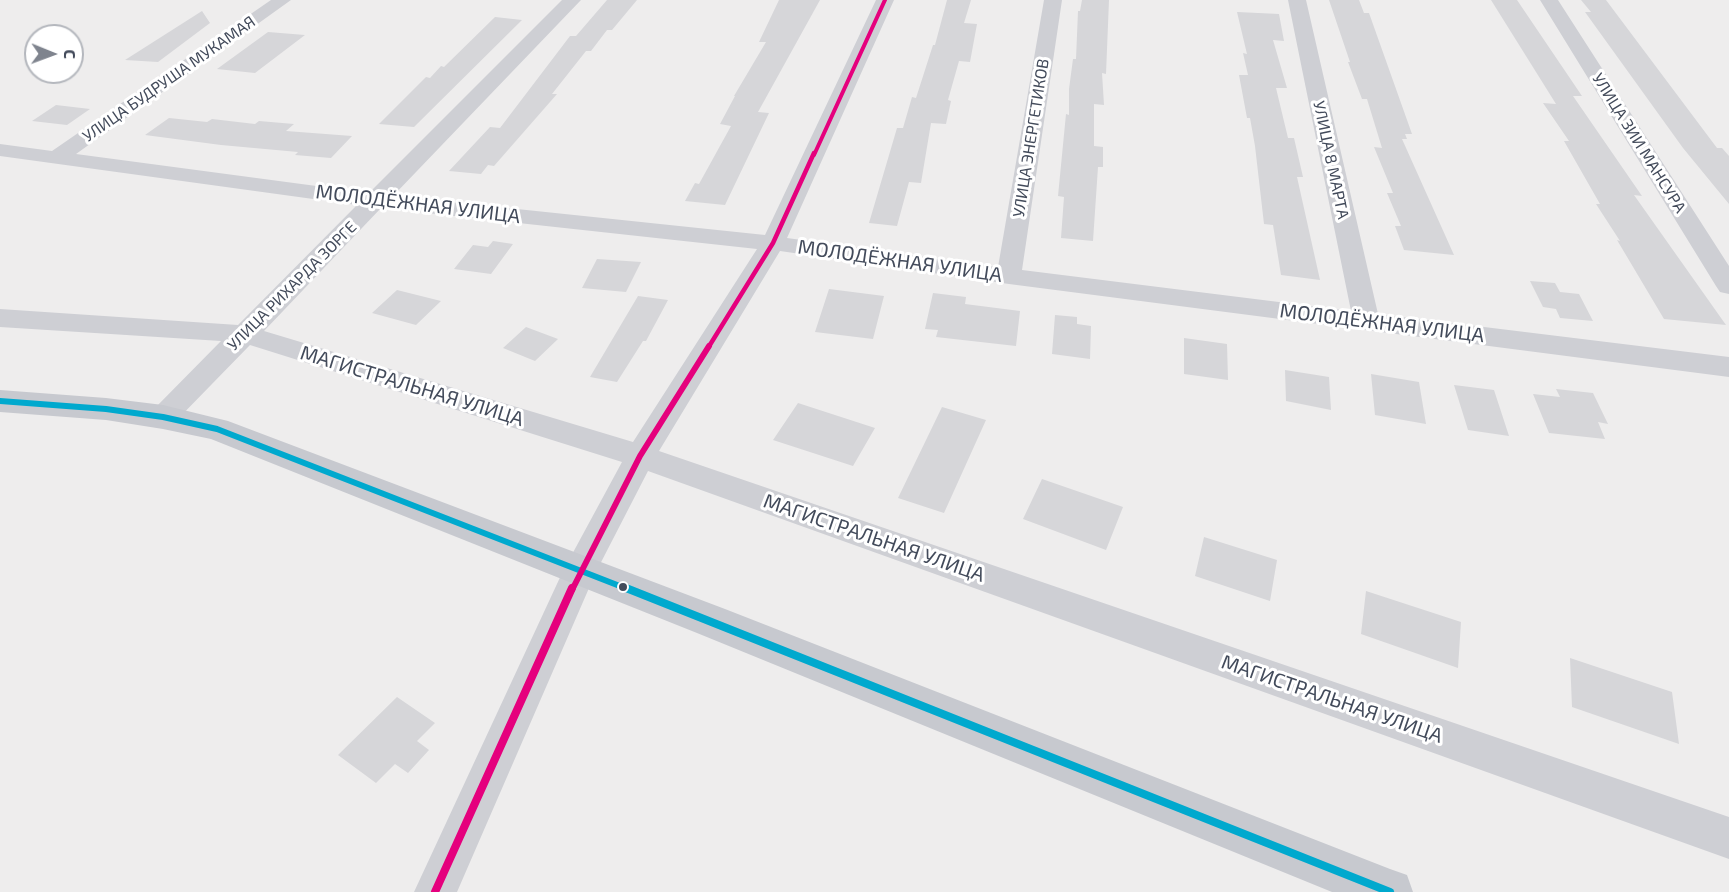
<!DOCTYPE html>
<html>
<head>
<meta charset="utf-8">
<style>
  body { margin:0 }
  #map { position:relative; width:1729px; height:892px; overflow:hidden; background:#eeeded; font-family:"Exo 2",sans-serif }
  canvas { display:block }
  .north { position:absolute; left:24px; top:24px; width:60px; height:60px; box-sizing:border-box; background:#fff; border:2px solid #b4b7bd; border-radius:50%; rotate:91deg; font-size:16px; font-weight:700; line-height:24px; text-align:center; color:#434b5b }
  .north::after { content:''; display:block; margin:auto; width:21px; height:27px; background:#7f848e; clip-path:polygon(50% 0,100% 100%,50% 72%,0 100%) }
</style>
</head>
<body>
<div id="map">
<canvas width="1729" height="892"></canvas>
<div class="north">С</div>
</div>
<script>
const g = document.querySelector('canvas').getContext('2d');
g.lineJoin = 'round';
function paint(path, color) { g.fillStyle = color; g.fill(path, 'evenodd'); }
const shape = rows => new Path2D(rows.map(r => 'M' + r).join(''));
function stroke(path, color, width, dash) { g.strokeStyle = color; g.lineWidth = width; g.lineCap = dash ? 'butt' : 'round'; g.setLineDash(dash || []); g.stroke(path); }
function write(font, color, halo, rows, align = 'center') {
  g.font = font + ' "Exo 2",sans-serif'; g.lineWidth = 6; g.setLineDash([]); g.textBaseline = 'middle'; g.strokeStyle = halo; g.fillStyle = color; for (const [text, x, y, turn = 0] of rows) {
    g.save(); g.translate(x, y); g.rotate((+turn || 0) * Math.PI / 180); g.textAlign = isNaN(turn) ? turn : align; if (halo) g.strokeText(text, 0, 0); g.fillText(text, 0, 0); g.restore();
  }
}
paint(shape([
  [607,0,637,0,612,30,607,30,591,51,586,51,552,94,557,94,494,166,488,165,481,174,449,171,490,127,500,128,570,36,576,36],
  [779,0,820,0,758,112,769,113,725,205,685,201,695,183,699,184,731,126,720,124,735,96,734,96,766,42,759,42],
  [947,0,971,0,964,23,977,24,970,62,959,61,948,100,951,101,946,124,931,123,921,183,909,182,897,226,869,223,897,128,903,128,912,97,916,98,933,45,935,45],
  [1082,0,1109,0,1106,74,1102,73,1104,105,1094,104,1094,146,1103,147,1103,167,1098,167,1093,241,1061,238,1064,197,1058,196,1066,114,1069,115,1069,89,1073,59,1076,59,1078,11,1080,11],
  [1329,0,1359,0,1364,13,1369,13,1412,134,1405,134,1407,139,1402,139,1454,255,1404,250,1395,226,1401,226,1387,193,1393,193,1374,147,1382,148,1367,99,1362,99,1348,62,1350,62],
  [1491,0,1517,0,1582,96,1573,96,1642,196,1634,195,1726,325,1664,319,1617,240,1620,241,1596,204,1600,204,1564,141,1569,141,1543,103,1556,104],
  [1581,0,1606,0,1717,148,1722,148,1729,156,1729,204,1683,148,1585,12,1591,12],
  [202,11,210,23,158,62,125,60],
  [1237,12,1279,14,1284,41,1273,40,1287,88,1276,88,1288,138,1294,138,1303,177,1297,177,1320,280,1281,275,1273,225,1264,224,1255,146,1250,118,1247,118,1239,75,1248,75,1243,53,1247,54],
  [495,17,522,20,414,127,379,124,426,77,430,78,441,66,444,67],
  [268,32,305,35,255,73,217,69],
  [56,105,90,109,67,125,32,121],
  [169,118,207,122,212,119,255,124,259,121,294,124,286,131,352,136,331,158,295,155,298,152,221,145,145,135],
  [493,241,513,244,491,274,454,269,473,245,488,247],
  [597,259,641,262,626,292,582,288],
  [1530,281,1555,283,1560,292,1579,294,1593,321,1560,318,1556,309,1543,307],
  [829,289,884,296,873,339,815,332],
  [397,290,441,301,416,325,372,313],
  [933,293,966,297,965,304,1020,311,1016,346,936,337,938,330,925,329],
  [638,296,668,300,646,341,643,341,617,382,590,377],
  [1055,315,1077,317,1077,324,1091,326,1090,359,1052,354],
  [526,327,558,339,535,361,503,348],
  [1184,338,1227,344,1228,380,1184,374],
  [1285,370,1329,377,1331,410,1286,401],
  [1371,374,1419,382,1426,424,1375,415],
  [1454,385,1494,390,1509,436,1468,430],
  [1556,389,1593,393,1608,424,1598,422,1605,439,1549,433,1533,394,1560,397],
  [798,403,875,428,853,466,773,440],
  [942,407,986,420,944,513,898,498],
  [1042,479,1123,507,1106,550,1023,519],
  [1204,537,1277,560,1270,601,1195,576],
  [1366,591,1461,622,1458,668,1361,634],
  [1570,658,1672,692,1679,744,1572,707],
  [397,697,435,723,417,741,429,750,408,773,395,764,376,783,338,755]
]), '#d6d6d9');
paint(shape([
  [271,0,291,0,76,154,369,193,562,0,581,0,393,196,765,235,876,0,894,0,787,238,998,267,1044,0,1062,0,1022,270,1351,311,1288,0,1306,0,1378,314,1729,357,1729,377,1009,284,780,251,659,451,1729,817,1729,859,648,471,596,572,457,892,414,892,563,571,622,462,250,345,173,424,163,428,153,424,148,417,153,410,221,341,0,327,0,309,238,325,357,205,0,156,0,144,52,151,271,0],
  [381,208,757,249,633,442,264,331,381,208],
  [1540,0,1558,0,1729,266,1729,294,1720,292,1716,286,1540,0]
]), '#cecfd4');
paint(shape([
  [0,390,106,398,163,405,228,421,725,609,1390,869,1407,875,1413,892,1332,892,697,633,211,439,163,429,106,420,0,412,0,390]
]), '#c7c9cf');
stroke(shape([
  [0,401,106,409,163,417,217,429,630,590]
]), '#00a9ce', 6);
stroke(shape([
  [626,588,1390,892]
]), '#00a9ce', 8);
stroke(shape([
  [814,155,885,0]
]), '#e5007d', 4);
stroke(shape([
  [708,348,773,243,814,153]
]), '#e5007d', 4.5);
stroke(shape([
  [572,590,640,456,709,346]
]), '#e5007d', 6);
stroke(shape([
  [435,892,572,588]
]), '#e5007d', 8);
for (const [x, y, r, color] of [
  [623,587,5,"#434b5b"]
]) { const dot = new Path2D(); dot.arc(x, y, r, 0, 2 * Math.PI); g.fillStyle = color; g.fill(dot); stroke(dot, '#fff', 2); }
write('16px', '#434b5b', '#fff', [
  ["УЛИЦА БУДРУША МУКАМАЯ",169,79,-35],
  ["УЛИЦА ЭНЕРГЕТИКОВ",1031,138,-81],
  ["УЛИЦА ЗИИ МАНСУРА",1639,143,58],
  ["УЛИЦА 8 МАРТА",1331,160,78],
  ["УЛИЦА РИХАРДА ЗОРГЕ",292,286,-45]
]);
write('20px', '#434b5b', '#fff', [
  ["МОЛОДЁЖНАЯ УЛИЦА",418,204,7],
  ["МОЛОДЁЖНАЯ УЛИЦА",900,261,8],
  ["МОЛОДЁЖНАЯ УЛИЦА",1382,323,7],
  ["МАГИСТРАЛЬНАЯ УЛИЦА",412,386,17],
  ["МАГИСТРАЛЬНАЯ УЛИЦА",874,538,19],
  ["МАГИСТРАЛЬНАЯ УЛИЦА",1332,699,19]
]);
</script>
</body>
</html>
